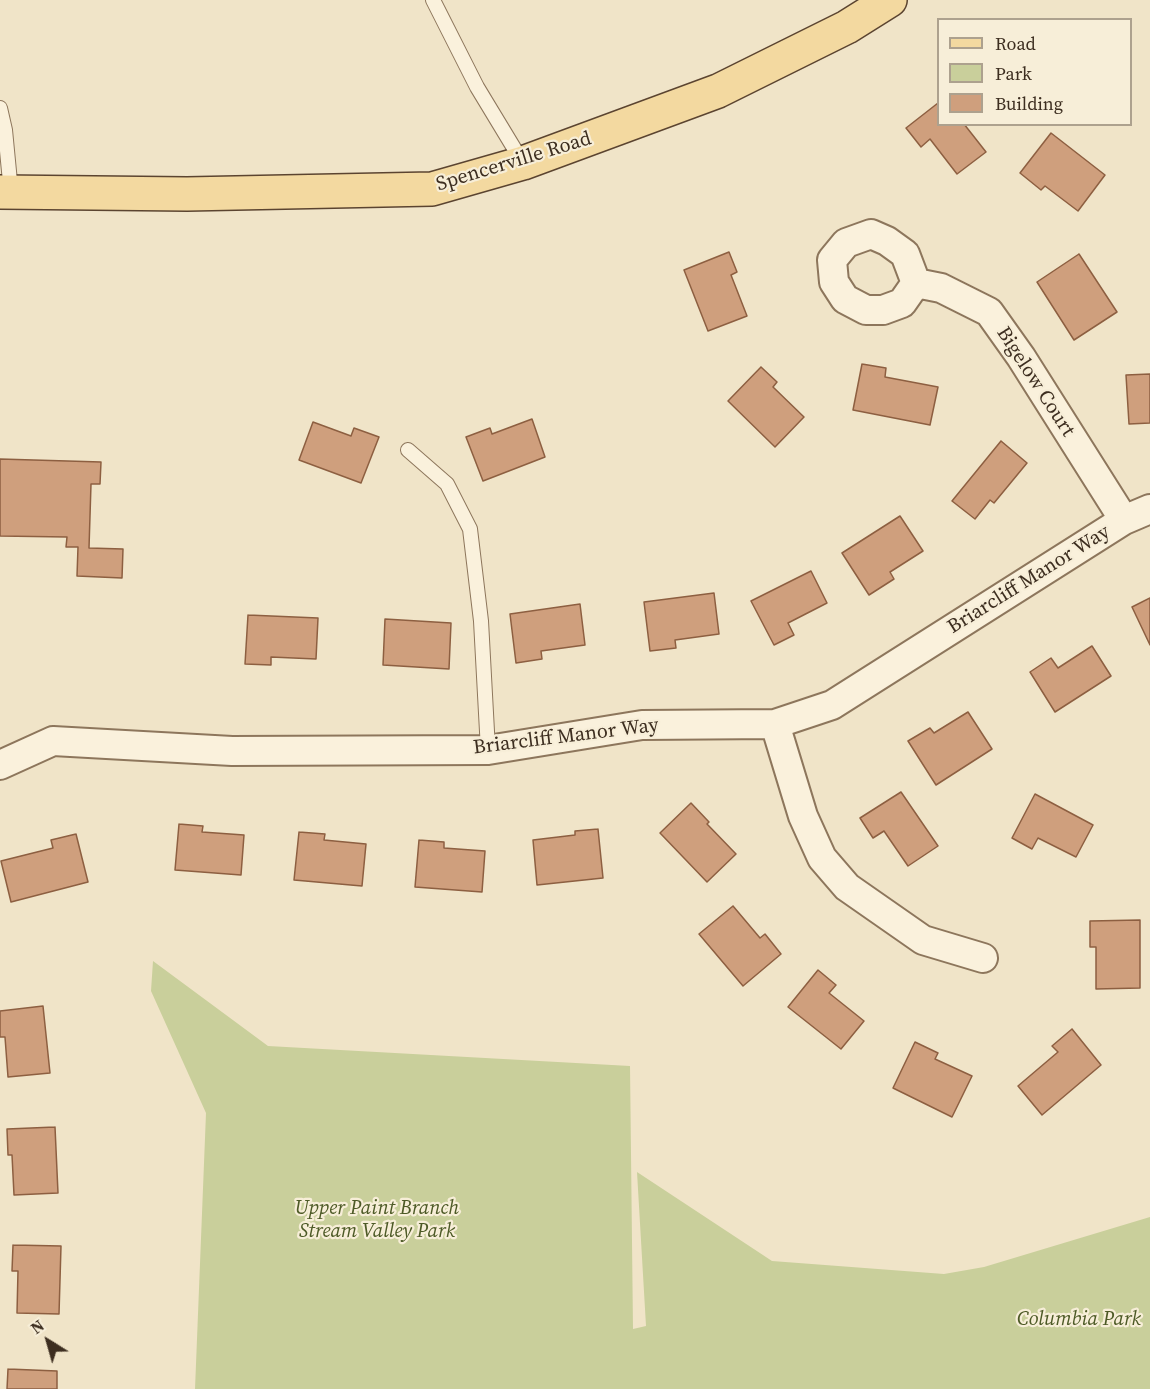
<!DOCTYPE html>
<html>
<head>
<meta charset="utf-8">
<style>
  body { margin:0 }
  #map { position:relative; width:1150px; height:1389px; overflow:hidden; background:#f0e4c8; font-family:"Source Serif 4",serif }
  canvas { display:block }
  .legend { position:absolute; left:937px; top:18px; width:195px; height:108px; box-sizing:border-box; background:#f7eed8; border:2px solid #ada18e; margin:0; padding:8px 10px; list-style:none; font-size:18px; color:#3d2e20 }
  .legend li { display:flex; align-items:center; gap:12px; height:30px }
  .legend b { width:30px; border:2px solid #ada18e }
  .north { position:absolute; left:18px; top:1311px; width:60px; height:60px; -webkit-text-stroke:4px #f7eed8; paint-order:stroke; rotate:323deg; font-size:16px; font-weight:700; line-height:24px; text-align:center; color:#3d2e20 }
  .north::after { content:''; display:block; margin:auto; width:21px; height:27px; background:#3d2e20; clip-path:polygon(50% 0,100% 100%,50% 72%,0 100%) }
</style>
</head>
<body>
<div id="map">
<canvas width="1150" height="1389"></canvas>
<ul class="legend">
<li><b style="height:8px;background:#f3d9a0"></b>Road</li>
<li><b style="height:16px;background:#c9cf9b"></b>Park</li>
<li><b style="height:16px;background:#cf9f7d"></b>Building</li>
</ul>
<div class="north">N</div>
</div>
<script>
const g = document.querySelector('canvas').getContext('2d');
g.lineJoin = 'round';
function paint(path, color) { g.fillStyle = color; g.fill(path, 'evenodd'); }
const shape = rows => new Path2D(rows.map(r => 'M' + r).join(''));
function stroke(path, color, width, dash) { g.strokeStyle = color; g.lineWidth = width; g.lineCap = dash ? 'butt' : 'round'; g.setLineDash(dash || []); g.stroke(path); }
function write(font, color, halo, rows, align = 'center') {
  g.font = font + ' "Source Serif 4",serif'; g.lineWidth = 4.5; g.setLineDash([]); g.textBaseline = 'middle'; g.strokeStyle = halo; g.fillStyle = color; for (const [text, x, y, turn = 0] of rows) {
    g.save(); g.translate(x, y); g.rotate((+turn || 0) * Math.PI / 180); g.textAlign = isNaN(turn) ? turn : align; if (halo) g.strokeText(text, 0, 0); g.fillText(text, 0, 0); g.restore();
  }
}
paint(shape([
  [153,961,268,1046,630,1066,633,1329,646,1326,637,1172,772,1261,944,1274,984,1267,1150,1217,1150,1389,195,1389,206,1113,151,991]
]), '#c9cf9b');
const building = shape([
  [938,103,938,124,964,124,986,152,957,174,930,139,921,147,906,128,938,103],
  [1051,133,1105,175,1078,211,1045,186,1041,190,1020,173,1051,133],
  [729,252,737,272,731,275,747,316,708,331,684,270,729,252],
  [1079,254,1117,312,1074,340,1037,282,1079,254],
  [862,364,886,368,885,377,938,387,930,425,853,410,862,364],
  [761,367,777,382,773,387,804,417,775,447,728,401,761,367],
  [1150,374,1150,423,1129,424,1126,375,1150,374],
  [532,419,545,457,483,481,466,437,490,428,492,434,532,419],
  [313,422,351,436,354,428,379,437,361,483,299,460,313,422],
  [1001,441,1027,463,994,503,990,500,975,519,952,501,1001,441],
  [0,459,101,462,100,484,91,484,89,548,123,549,122,578,77,576,78,547,66,547,67,537,0,536,0,459],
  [900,516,923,551,890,572,894,579,869,595,842,553,900,516],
  [811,571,827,603,788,623,794,635,774,645,751,601,811,571],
  [714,593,719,634,675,640,676,648,650,651,644,602,714,593],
  [1150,598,1150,645,1132,607,1150,598],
  [580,604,585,645,541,651,542,659,516,663,510,614,580,604],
  [248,615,318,618,316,659,271,657,271,665,245,664,248,615],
  [385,619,451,623,449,669,383,665,385,619],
  [1092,646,1111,676,1055,712,1030,672,1051,658,1058,668,1092,646],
  [968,712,992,749,936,785,908,741,930,728,934,733,968,712],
  [901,792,938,846,908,866,884,831,873,838,860,818,901,792],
  [1035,794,1093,825,1076,857,1038,838,1032,849,1012,838,1035,794],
  [691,803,709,822,707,824,736,854,707,882,660,833,691,803],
  [179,824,203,826,202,832,244,835,241,875,175,870,179,824],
  [598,829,603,878,537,885,533,840,575,835,575,831,598,829],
  [299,832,325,834,324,840,366,844,362,886,294,880,299,832],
  [76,834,88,882,11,902,1,861,53,848,51,840,76,834],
  [419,840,444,842,444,848,485,851,482,892,415,887,419,840],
  [733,906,760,938,765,934,781,954,743,986,699,934,733,906],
  [1140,920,1140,988,1096,989,1096,947,1090,947,1090,921,1140,920],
  [818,970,836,985,829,993,864,1021,841,1049,788,1007,818,970],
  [43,1006,50,1073,8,1077,5,1037,0,1037,0,1011,43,1006],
  [1072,1029,1101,1065,1042,1115,1018,1086,1058,1052,1052,1046,1072,1029],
  [915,1042,938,1053,935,1059,972,1076,952,1117,893,1088,915,1042],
  [55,1127,58,1193,14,1195,12,1155,8,1155,7,1129,55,1127],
  [13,1245,61,1246,59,1314,17,1313,18,1271,12,1271,13,1245],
  [8,1369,57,1371,57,1389,7,1389,8,1369]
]);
paint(building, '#cf9f7d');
stroke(building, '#8d5f41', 1.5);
const service = shape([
  [433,0,477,87,523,163],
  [0,108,5,130,11,192],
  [408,450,447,484,470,529,481,621,488,750]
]);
const minor = shape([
  [916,283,902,303,883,310,866,310,845,299,834,282,832,260,846,243,871,234,887,241,905,254,916,283,941,288,989,312,1021,357,1124,520],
  [775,724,803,816,822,858,847,887,923,940,983,958],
  [0,765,53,741,232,751,488,750,642,725,775,724,832,705,1124,520,1150,509]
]);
const primary = shape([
  [0,192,187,194,432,189,523,163,718,91,847,27,890,0]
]);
stroke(service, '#8d765c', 16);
stroke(minor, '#8d765c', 32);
stroke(primary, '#5b4430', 36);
stroke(service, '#faf1dc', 14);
stroke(minor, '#faf1dc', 28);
stroke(primary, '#f3d9a0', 33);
write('20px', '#3d2e20', '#f7eed8', [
  ["Spencerville Road",514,162,-17],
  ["Bigelow Court",1035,382,57],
  ["Briarcliff Manor Way",1029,580,-32],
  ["Briarcliff Manor Way",566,737,-7]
]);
write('italic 20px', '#4d5a26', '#f7eed8', [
  ["Upper Paint Branch",377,1209],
  ["Stream Valley Park",377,1232],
  ["Columbia Park",1079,1320]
]);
</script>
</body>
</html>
